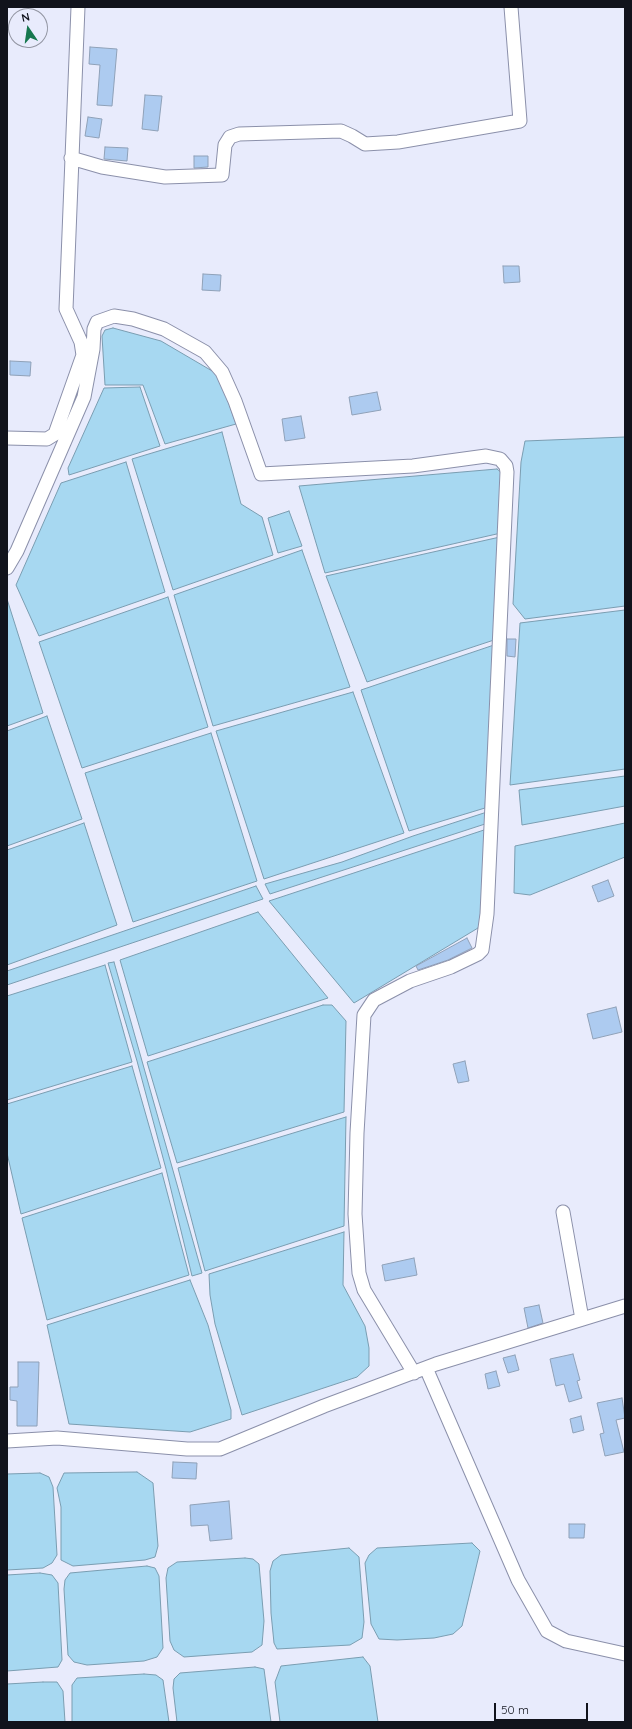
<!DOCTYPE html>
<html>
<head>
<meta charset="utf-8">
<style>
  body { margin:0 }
  #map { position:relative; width:632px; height:1729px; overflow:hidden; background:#e8ebfc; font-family:Quicksand,sans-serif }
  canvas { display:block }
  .frame { position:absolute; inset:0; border:8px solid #11131c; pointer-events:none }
  .north { position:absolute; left:8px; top:8px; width:40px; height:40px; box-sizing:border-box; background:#e8ebfc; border:1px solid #9295a2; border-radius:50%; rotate:347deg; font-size:11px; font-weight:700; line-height:16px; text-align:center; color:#11131c }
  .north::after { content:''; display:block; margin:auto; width:14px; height:18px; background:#16774e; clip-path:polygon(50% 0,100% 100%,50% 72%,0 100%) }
  .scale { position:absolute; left:494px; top:1703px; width:94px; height:18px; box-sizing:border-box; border:2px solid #11131c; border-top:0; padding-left:5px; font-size:12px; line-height:14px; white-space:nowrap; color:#11131c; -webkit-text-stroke:3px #e8ebfc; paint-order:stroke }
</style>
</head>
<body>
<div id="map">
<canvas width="632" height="1729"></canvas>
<div class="frame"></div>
<div class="north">N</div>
<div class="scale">50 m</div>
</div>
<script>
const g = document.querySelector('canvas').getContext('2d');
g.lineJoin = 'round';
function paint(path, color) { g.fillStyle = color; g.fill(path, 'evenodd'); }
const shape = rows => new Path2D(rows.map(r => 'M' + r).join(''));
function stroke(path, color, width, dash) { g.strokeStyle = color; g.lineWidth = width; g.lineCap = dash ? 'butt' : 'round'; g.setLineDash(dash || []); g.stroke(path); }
const water = shape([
  [113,328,161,341,219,375,236,424,165,444,143,385,105,385,102,336,105,330,113,328],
  [140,387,160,446,69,475,68,468,104,388,140,387],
  [222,432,241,504,262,517,273,555,173,590,132,459,222,432],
  [625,437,625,606,525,619,513,604,521,462,525,441,625,437],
  [126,462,165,592,39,636,16,585,61,483,126,462],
  [497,469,503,474,501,533,325,573,299,486,497,469],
  [289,511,302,546,278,553,268,518,289,511],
  [500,537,494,640,367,682,326,576,500,537],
  [302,550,350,687,213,726,174,595,302,550],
  [168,597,208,727,82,768,39,642,168,597],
  [7,599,43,713,7,726,7,599],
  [625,610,625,769,510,785,520,623,625,610],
  [494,645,485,808,409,831,361,690,494,645],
  [353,692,404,833,264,879,216,731,353,692],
  [47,716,82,819,7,846,7,731,47,716],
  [211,733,257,881,133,922,85,773,211,733],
  [625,776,625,806,522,825,519,790,625,776],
  [487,812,485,824,270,894,265,884,342,862,413,836,487,812],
  [84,823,117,925,7,965,7,850,84,823],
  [625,823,625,857,530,895,514,893,515,846,625,823],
  [487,829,484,916,478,928,354,1003,269,901,487,829],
  [256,886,263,899,7,985,7,971,256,886],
  [258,912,328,998,148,1056,120,960,258,912],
  [114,962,202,1273,192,1276,166,1169,137,1061,108,963,114,962],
  [105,965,132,1062,7,1100,7,996,105,965],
  [323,1005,332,1005,346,1021,344,1112,177,1163,147,1062,323,1005],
  [132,1066,161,1168,21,1214,7,1153,7,1104,132,1066],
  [346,1117,344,1226,205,1271,178,1168,346,1117],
  [162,1173,189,1275,47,1320,22,1218,162,1173],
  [344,1232,343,1285,365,1326,369,1348,369,1366,357,1377,242,1415,215,1324,210,1295,209,1274,344,1232],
  [190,1280,208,1325,231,1410,231,1419,190,1432,69,1424,47,1325,190,1280],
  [137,1472,153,1483,158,1546,155,1557,145,1560,73,1566,61,1560,61,1507,57,1488,64,1473,137,1472],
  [40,1473,49,1477,53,1487,57,1555,52,1563,43,1568,7,1570,7,1474,40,1473],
  [472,1543,480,1551,462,1626,453,1634,434,1638,397,1640,379,1639,371,1624,365,1563,369,1555,377,1548,472,1543],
  [349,1548,359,1557,364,1622,362,1638,350,1645,277,1649,274,1643,271,1613,270,1571,273,1561,281,1555,349,1548],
  [245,1558,253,1559,259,1564,264,1621,262,1645,252,1652,184,1657,174,1650,170,1641,166,1578,168,1568,177,1562,245,1558],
  [147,1566,155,1568,159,1576,163,1648,157,1657,144,1661,87,1665,74,1662,68,1655,64,1589,65,1580,70,1573,147,1566],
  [40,1573,52,1575,58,1583,62,1660,58,1667,7,1671,7,1575,40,1573],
  [363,1657,370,1666,378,1722,280,1722,275,1682,281,1666,363,1657],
  [255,1667,264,1669,271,1722,177,1722,173,1688,174,1679,180,1673,255,1667],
  [144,1674,156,1675,163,1680,169,1722,72,1722,72,1685,77,1678,144,1674],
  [43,1682,57,1682,63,1691,65,1722,7,1722,7,1684,43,1682]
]);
paint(water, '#a7d8f1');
stroke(water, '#7a9db1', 1);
const building = shape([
  [90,47,117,49,112,106,97,105,100,65,89,64,90,47],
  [145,95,162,96,158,131,142,129,145,95],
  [88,117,102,119,99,138,85,136,88,117],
  [105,147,128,148,127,161,104,159,105,147],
  [194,156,208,156,208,167,194,168,194,156],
  [503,266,519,266,520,282,504,283,503,266],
  [203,274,221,275,220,291,202,290,203,274],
  [10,361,31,362,30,376,10,375,10,361],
  [377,392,381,410,352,415,349,397,377,392],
  [301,416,305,438,285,441,282,419,301,416],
  [507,639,516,639,515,657,507,656,507,639],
  [608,880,614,896,598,902,592,886,608,880],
  [467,938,472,948,448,960,418,970,416,966,467,938],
  [616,1007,622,1032,593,1039,587,1014,616,1007],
  [465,1061,469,1081,458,1083,453,1064,465,1061],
  [414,1258,417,1275,385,1281,382,1265,414,1258],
  [539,1305,543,1323,528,1328,524,1308,539,1305],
  [573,1354,580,1380,577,1381,582,1398,569,1402,564,1384,556,1386,550,1359,573,1354],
  [515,1355,519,1370,508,1373,503,1358,515,1355],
  [18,1362,39,1362,37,1426,17,1426,17,1401,10,1400,10,1387,18,1387,18,1362],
  [496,1371,500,1386,488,1389,485,1374,496,1371],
  [622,1398,625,1418,616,1420,624,1452,605,1456,600,1434,604,1433,597,1403,622,1398],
  [581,1416,584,1430,573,1433,570,1419,581,1416],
  [173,1462,197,1463,196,1479,172,1478,173,1462],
  [229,1501,232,1539,210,1541,208,1525,191,1526,190,1505,229,1501],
  [569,1524,585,1524,584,1538,569,1538,569,1524]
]);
paint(building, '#adcbf0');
stroke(building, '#8fa1b8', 1);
const minor = shape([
  [71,158,102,167,165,177,222,175,225,145,230,137,239,134,341,131,352,136,365,144,398,142,520,121,511,7],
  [7,438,47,439,55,434,83,355,81,342,66,309,78,7],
  [7,568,17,551,84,397,93,349,94,329,97,322,114,316,133,319,164,329,205,352,222,372,235,401,261,474,413,466,486,456,500,459,506,466,507,472,487,914,482,950,478,954,451,967,410,981,374,1000,364,1015,357,1133,355,1214,359,1273,364,1290,414,1373],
  [563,1212,582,1319],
  [426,1368,518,1580,547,1631,566,1641,625,1654],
  [7,1441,57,1438,187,1449,220,1449,324,1406,436,1364,625,1306]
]);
stroke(minor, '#8b90aa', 15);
stroke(minor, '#fff', 13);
</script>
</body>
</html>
